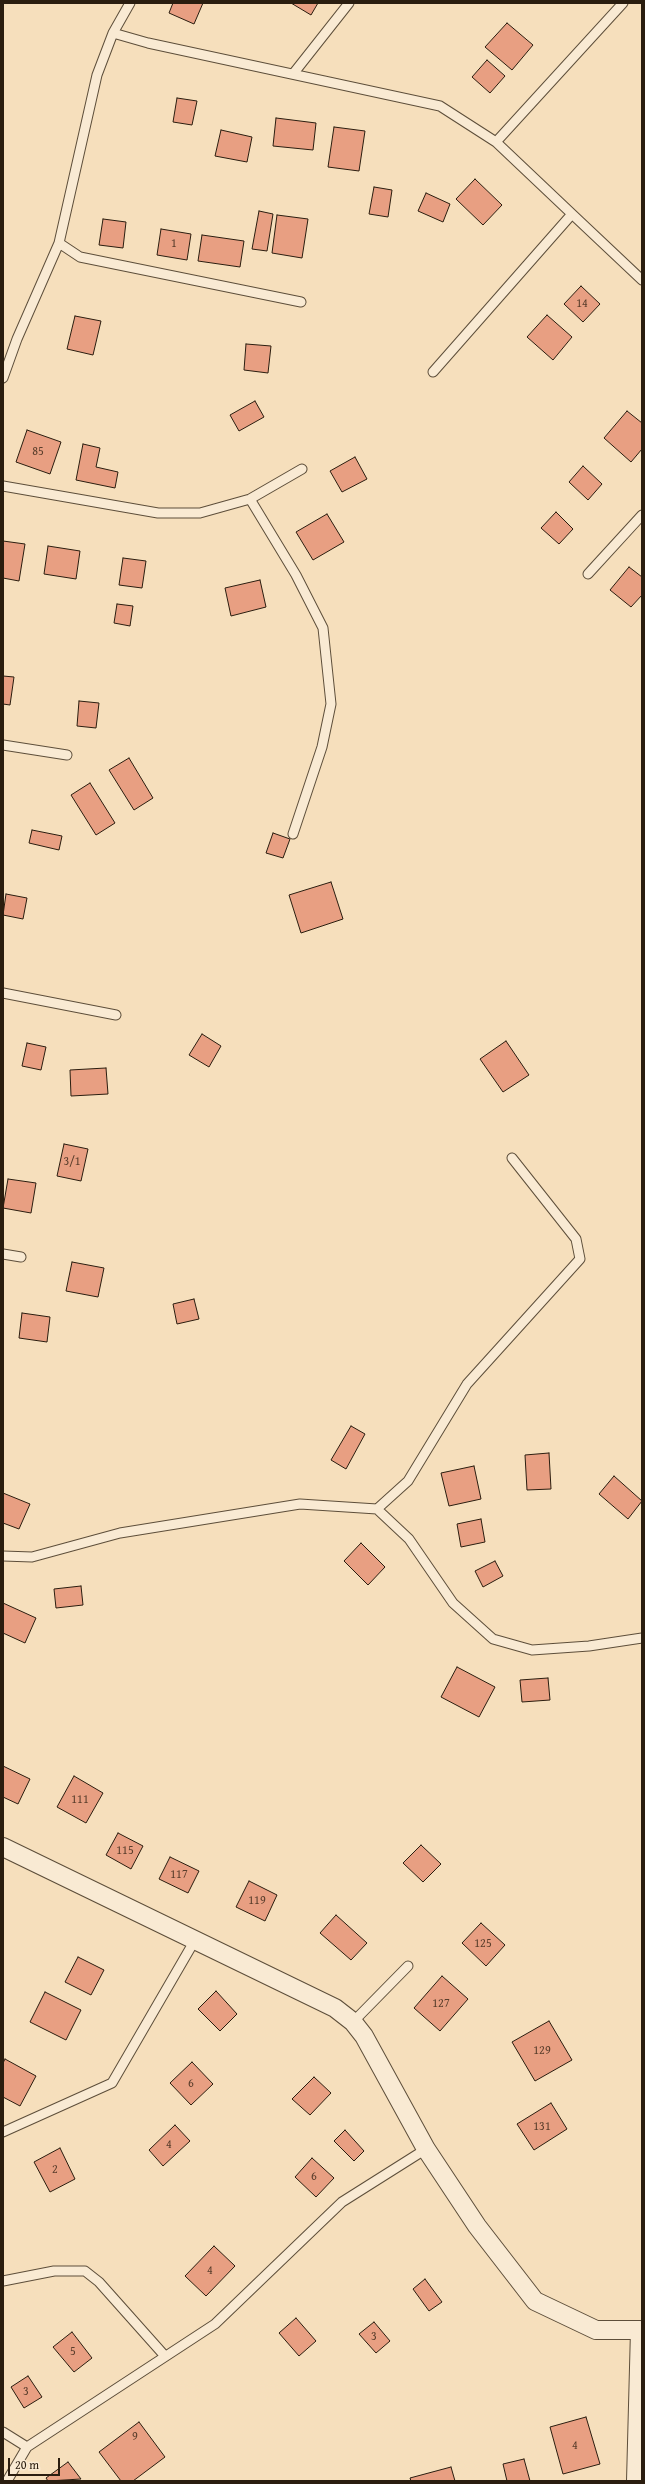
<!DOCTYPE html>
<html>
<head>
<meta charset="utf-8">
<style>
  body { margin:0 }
  #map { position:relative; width:645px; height:2484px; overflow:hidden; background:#f6dfbc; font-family:"Gentium Book Plus",serif }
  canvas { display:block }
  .frame { position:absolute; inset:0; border:4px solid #2a1d0f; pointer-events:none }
  .scale { position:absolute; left:8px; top:2458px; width:52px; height:18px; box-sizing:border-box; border:2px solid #2a1d0f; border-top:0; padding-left:5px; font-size:12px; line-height:14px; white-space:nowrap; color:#2a1d0f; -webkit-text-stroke:3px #f9ead3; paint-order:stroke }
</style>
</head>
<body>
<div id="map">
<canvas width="645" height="2484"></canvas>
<div class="frame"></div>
<div class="scale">20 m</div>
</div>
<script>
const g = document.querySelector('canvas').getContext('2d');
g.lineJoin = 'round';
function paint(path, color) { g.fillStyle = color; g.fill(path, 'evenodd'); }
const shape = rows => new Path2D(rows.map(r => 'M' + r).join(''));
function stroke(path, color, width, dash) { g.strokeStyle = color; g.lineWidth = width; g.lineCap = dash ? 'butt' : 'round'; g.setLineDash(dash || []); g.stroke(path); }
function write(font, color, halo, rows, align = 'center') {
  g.font = font + ' "Gentium Book Plus",serif'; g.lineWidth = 3; g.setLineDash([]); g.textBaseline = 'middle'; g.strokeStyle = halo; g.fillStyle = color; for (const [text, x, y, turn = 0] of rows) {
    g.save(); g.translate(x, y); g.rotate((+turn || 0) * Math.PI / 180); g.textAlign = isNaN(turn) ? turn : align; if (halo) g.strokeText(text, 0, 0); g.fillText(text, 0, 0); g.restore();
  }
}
const building = shape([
  [173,3,203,3,194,24,169,13,173,3],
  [291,3,318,3,311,15,291,3],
  [507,23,533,45,512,70,485,47,507,23],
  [487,60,505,76,490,93,472,77,487,60],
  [177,98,197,101,192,125,173,122,177,98],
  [276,118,316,123,313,150,273,146,276,118],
  [334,127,365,131,359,171,328,167,334,127],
  [221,130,252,137,247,162,215,156,221,130],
  [475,179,502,205,483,225,456,199,475,179],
  [374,187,392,190,388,217,369,214,374,187],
  [426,193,450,204,443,222,418,211,426,193],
  [259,211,273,214,267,251,252,249,259,211],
  [277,215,308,219,302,258,272,253,277,215],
  [103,219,126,222,123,248,99,245,103,219],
  [161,229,191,234,187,260,157,255,161,229],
  [202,235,244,241,240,267,198,261,202,235],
  [581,286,600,304,583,322,564,304,581,286],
  [547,315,572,337,553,360,527,337,547,315],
  [75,316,101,321,93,355,67,349,75,316],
  [246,344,271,346,268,373,244,370,246,344],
  [255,401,264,417,239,431,230,415,255,401],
  [627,411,642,423,642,449,631,462,604,438,627,411],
  [27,430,61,442,50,474,16,462,27,430],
  [83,444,100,448,96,467,118,472,115,488,76,480,83,444],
  [355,457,367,479,342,492,330,471,355,457],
  [583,466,602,484,588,500,569,482,583,466],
  [556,512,573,529,559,544,541,528,556,512],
  [327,514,344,542,313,560,296,532,327,514],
  [3,541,25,544,19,581,3,578,3,541],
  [48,546,80,551,76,579,44,574,48,546],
  [123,558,146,561,142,588,119,585,123,558],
  [629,567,642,577,642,595,631,607,610,590,629,567],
  [260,580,266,607,231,616,225,588,260,580],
  [117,604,133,606,130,626,114,623,117,604],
  [3,676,14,677,10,705,3,704,3,676],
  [79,701,99,703,96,728,77,726,79,701],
  [129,758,153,798,134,810,109,770,129,758],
  [90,783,115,823,96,835,71,795,90,783],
  [32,830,62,836,59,850,29,843,32,830],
  [273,833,290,839,283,858,266,853,273,833],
  [331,882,343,919,301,933,289,895,331,882],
  [6,894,27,898,23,919,3,915,6,894],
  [202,1034,221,1046,209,1067,189,1055,202,1034],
  [506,1041,529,1075,503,1092,480,1059,506,1041],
  [27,1043,46,1047,41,1070,22,1066,27,1043],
  [106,1068,108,1094,71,1096,70,1070,106,1068],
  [64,1144,88,1149,81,1181,57,1176,64,1144],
  [8,1179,36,1183,31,1213,3,1208,8,1179],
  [72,1262,104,1268,98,1297,66,1291,72,1262],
  [194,1299,199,1319,177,1324,173,1304,194,1299],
  [22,1313,50,1317,47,1342,19,1338,22,1313],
  [351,1426,365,1434,346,1469,331,1460,351,1426],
  [549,1453,551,1489,527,1490,525,1455,549,1453],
  [474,1466,481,1499,449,1506,441,1473,474,1466],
  [614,1476,642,1501,628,1519,599,1494,614,1476],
  [3,1493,30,1504,19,1529,3,1523,3,1493],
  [481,1519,485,1542,461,1547,457,1524,481,1519],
  [361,1543,385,1567,368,1585,344,1561,361,1543],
  [495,1561,503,1576,483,1587,475,1571,495,1561],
  [81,1586,83,1605,56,1608,54,1589,81,1586],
  [3,1603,36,1618,25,1643,3,1633,3,1603],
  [457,1667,495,1687,479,1717,441,1697,457,1667],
  [548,1678,550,1700,522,1702,520,1680,548,1678],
  [3,1766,30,1779,18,1804,3,1797,3,1766],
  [74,1776,103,1793,86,1823,57,1807,74,1776],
  [118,1833,143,1846,131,1869,106,1855,118,1833],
  [421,1845,441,1864,423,1882,403,1863,421,1845],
  [170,1857,199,1871,188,1893,159,1879,170,1857],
  [249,1881,277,1895,265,1921,236,1907,249,1881],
  [336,1915,367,1943,351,1960,320,1933,336,1915],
  [481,1923,505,1945,486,1966,462,1943,481,1923],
  [78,1957,104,1970,91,1995,65,1982,78,1957],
  [442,1976,468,1999,440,2031,414,2008,442,1976],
  [216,1991,237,2014,220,2031,198,2009,216,1991],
  [45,1992,81,2010,66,2040,30,2022,45,1992],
  [549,2021,572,2060,535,2081,512,2042,549,2021],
  [5,2059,36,2076,20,2106,3,2097,3,2063,5,2059],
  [192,2062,213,2084,191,2105,170,2083,192,2062],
  [314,2077,331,2093,310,2115,292,2099,314,2077],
  [551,2103,567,2129,534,2150,517,2124,551,2103],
  [175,2125,190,2141,163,2166,149,2150,175,2125],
  [345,2130,364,2151,354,2161,334,2141,345,2130],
  [60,2148,75,2179,50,2192,34,2162,60,2148],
  [312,2158,334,2178,316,2197,295,2177,312,2158],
  [214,2246,235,2266,206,2296,185,2276,214,2246],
  [425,2279,442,2302,429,2311,413,2289,425,2279],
  [296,2318,316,2341,299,2356,279,2333,296,2318],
  [374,2322,390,2341,376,2353,359,2334,374,2322],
  [72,2332,92,2358,74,2372,53,2347,72,2332],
  [28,2376,42,2397,24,2408,11,2387,28,2376],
  [586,2417,600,2464,563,2474,550,2427,586,2417],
  [139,2422,165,2457,133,2481,121,2481,99,2452,139,2422],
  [524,2459,530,2481,507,2481,503,2464,524,2459],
  [68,2462,81,2479,48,2481,46,2478,68,2462],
  [451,2467,455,2481,411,2481,410,2478,451,2467]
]);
paint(building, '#e89f82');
stroke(building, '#2a1d0f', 1);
const service = shape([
  [113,33,148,43,440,106,496,142,572,214,433,372],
  [293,74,349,3],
  [496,142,623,3],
  [572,214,642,280],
  [59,243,80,257,301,302],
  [3,378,17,339,59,243,97,75,113,33,130,3],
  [3,486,158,513,200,513,250,499,302,469],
  [250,499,296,575,323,628,331,704,322,747,293,834],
  [588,574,642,515],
  [3,745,67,755],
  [3,993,116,1015],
  [3,1254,21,1257],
  [377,1509,409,1539,453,1603,493,1639,532,1650,589,1646,642,1638],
  [3,1556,32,1557,120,1533,300,1504,377,1509,408,1481,467,1384,580,1259,576,1239,512,1158],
  [353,2022,408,1966],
  [3,2132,112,2083,195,1940],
  [3,2281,54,2271,85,2271,99,2282,164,2355],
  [3,2432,27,2447],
  [7,2481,27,2447,215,2324,342,2202,426,2149]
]);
const minor = shape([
  [3,1847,335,2008,353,2022,364,2036,426,2149,477,2226,535,2301,596,2330,640,2330,636,2481]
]);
stroke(service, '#5d4e3a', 11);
stroke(minor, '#5d4e3a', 20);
stroke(service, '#f9ead3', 9);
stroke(minor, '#f9ead3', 18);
write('12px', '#5a3e2c', null, [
  ["1",174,244],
  ["14",582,304],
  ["85",38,452],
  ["3/1",72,1162],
  ["111",80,1800],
  ["115",125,1851],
  ["117",179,1875],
  ["119",257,1901],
  ["125",483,1944],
  ["127",441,2004],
  ["129",542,2051],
  ["6",191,2084],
  ["131",542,2127],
  ["4",169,2145],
  ["2",55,2170],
  ["6",314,2177],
  ["4",210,2271],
  ["3",374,2337],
  ["5",73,2352],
  ["3",26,2392],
  ["9",135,2437],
  ["4",575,2446]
]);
</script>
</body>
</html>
